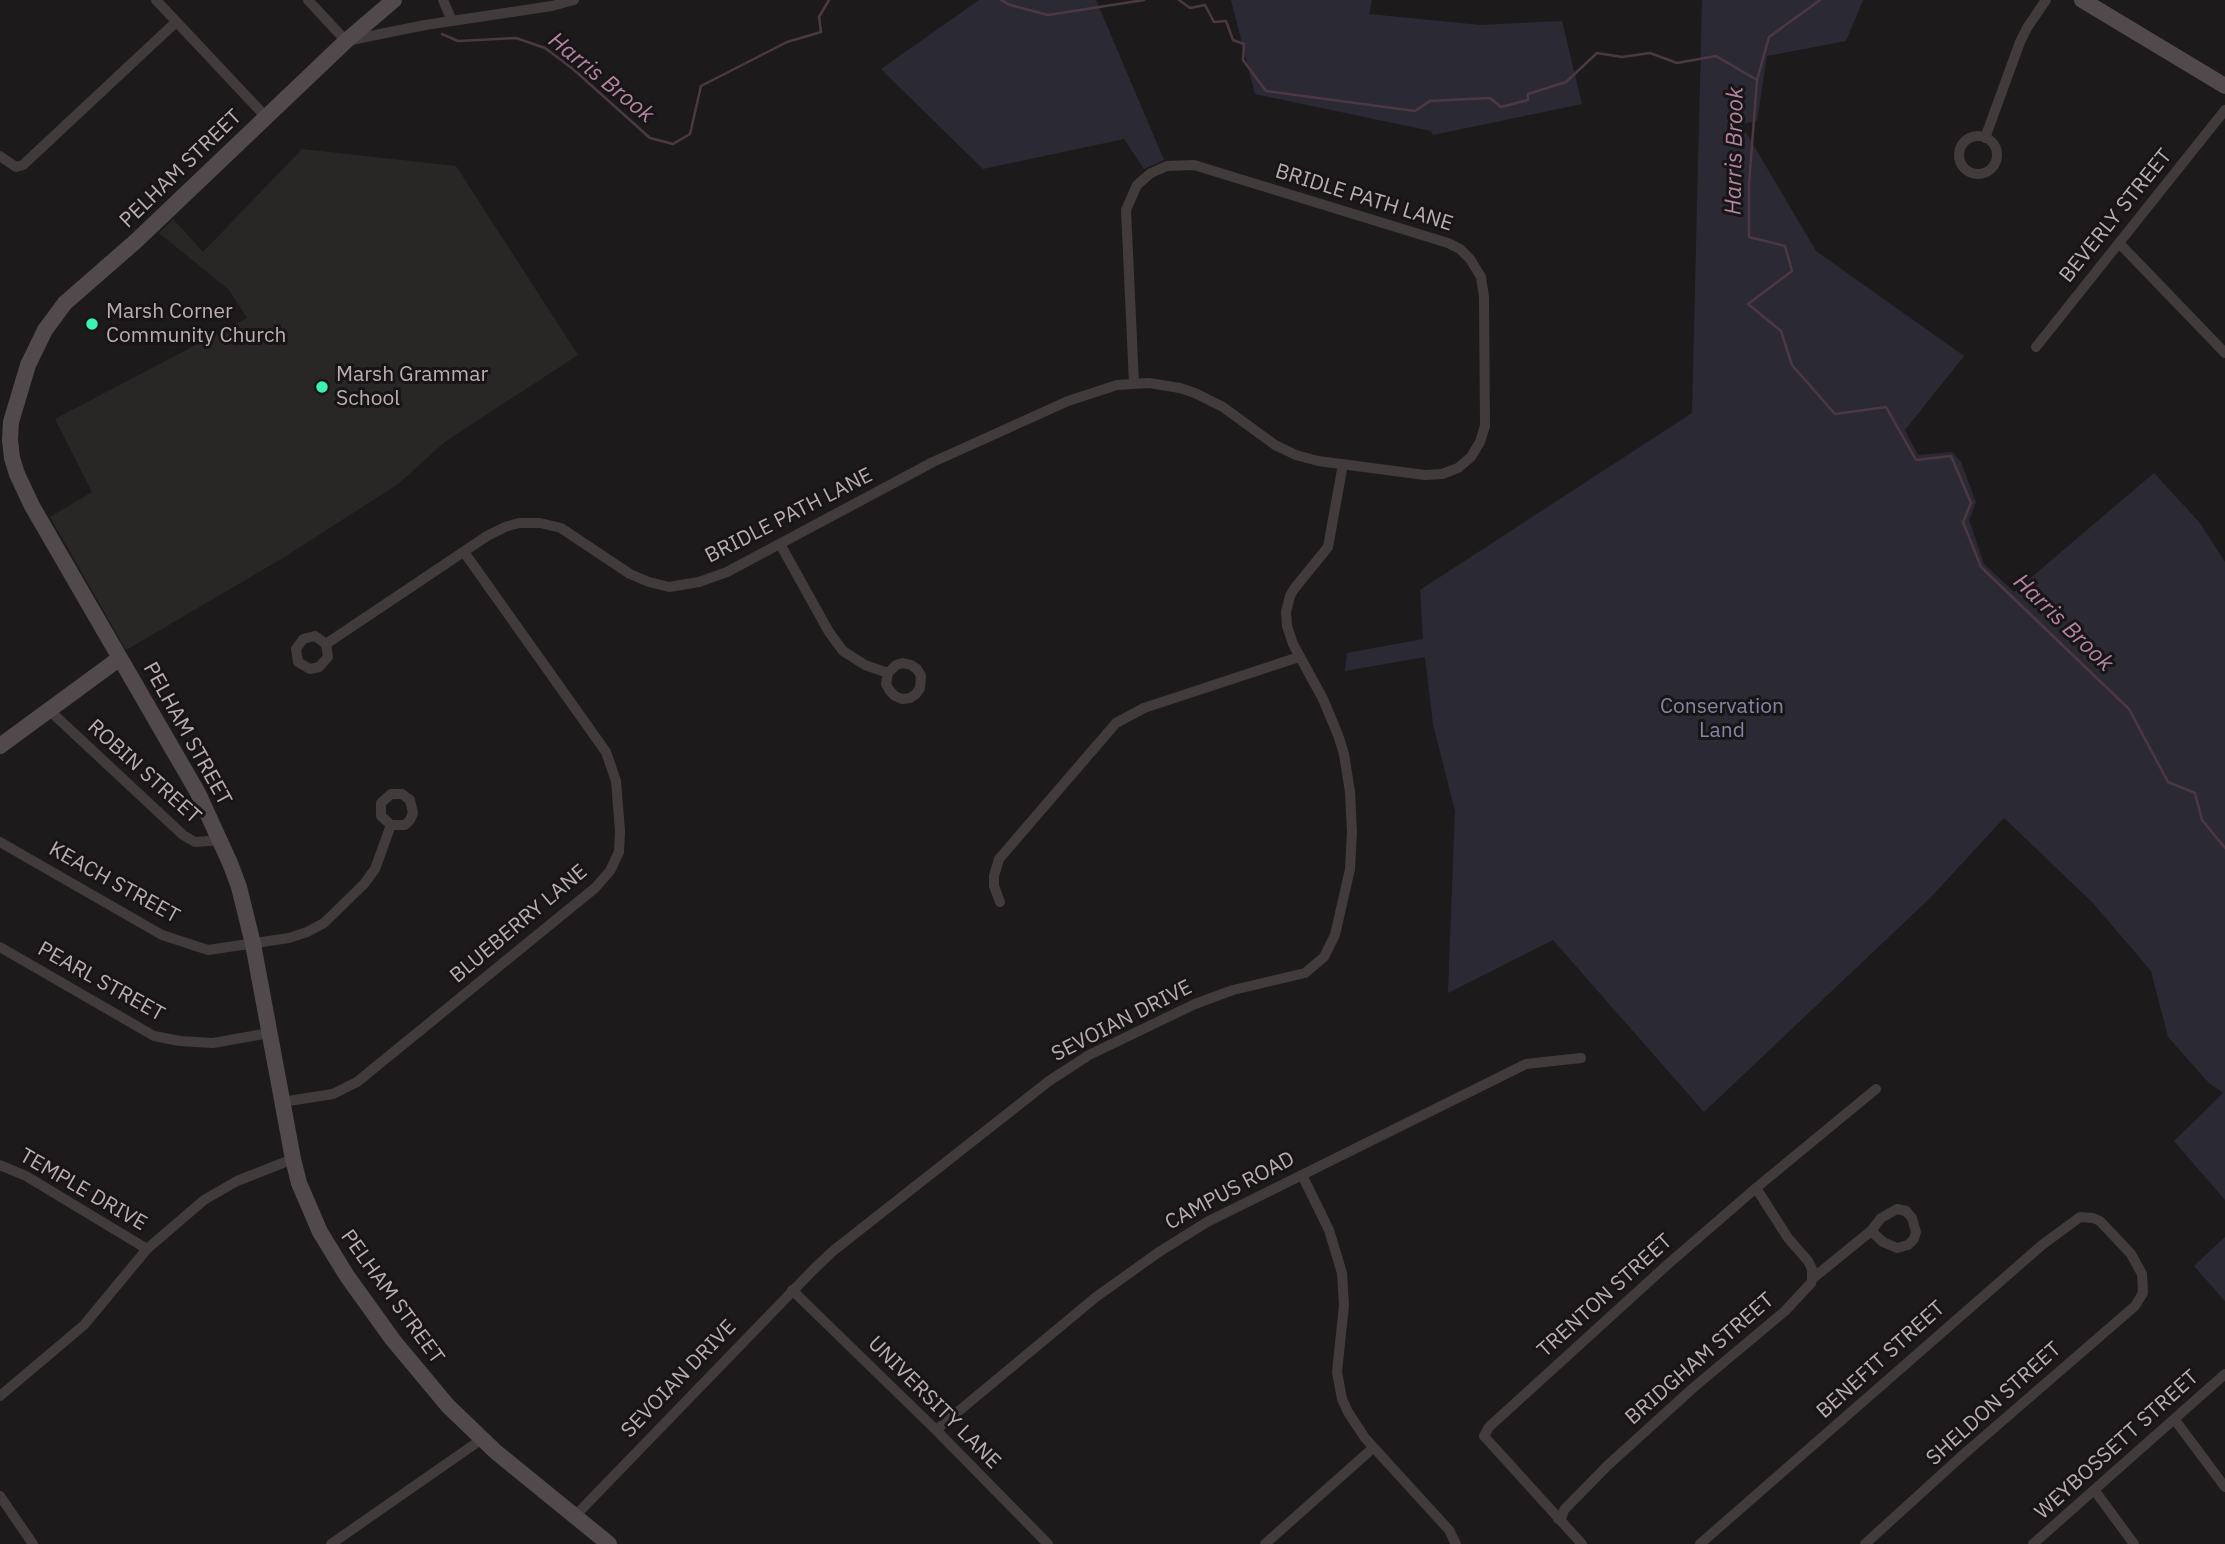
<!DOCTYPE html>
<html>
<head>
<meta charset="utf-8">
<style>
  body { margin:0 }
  canvas { display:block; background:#1c1a1a }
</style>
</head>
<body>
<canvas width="2225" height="1544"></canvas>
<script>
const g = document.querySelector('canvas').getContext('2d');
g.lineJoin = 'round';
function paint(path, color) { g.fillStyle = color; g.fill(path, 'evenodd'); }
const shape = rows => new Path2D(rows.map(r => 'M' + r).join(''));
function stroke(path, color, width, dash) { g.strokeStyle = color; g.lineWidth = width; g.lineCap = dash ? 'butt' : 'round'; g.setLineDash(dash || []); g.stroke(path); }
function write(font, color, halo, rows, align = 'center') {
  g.font = font + ' "IBM Plex Sans",sans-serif'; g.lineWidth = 6; g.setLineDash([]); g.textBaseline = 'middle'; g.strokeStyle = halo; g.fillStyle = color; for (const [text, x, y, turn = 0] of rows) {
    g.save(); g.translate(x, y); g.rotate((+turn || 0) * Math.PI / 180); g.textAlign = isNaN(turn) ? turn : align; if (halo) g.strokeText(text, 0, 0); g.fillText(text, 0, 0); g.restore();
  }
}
paint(shape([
  [302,149,456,166,578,355,446,441,398,484,283,558,126,650,50,517,92,492,55,419,247,318,229,290,159,233,173,219,203,252]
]), '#292626');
paint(shape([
  [979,0,1096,0,1164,160,1144,169,1124,139,983,169,881,69],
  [1231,0,1372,0,1369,14,1481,25,1562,21,1582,104,1433,135,1431,131,1255,94],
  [1702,0,1863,0,1846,41,1767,56,1757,121,1741,124,1816,251,1964,356,1905,430,1918,455,1952,452,1961,462,1976,502,1969,520,1984,564,2014,592,2154,473,2200,523,2225,562,2225,1200,2174,1141,2223,1093,2209,1083,2168,1037,2151,971,2093,903,2004,818,1930,898,1704,1112,1553,940,1448,993,1455,811,1433,724,1425,657,1345,671,1347,653,1423,639,1420,590,1692,413],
  [2225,1237,2225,1301,2194,1266]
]), '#2b2a34');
stroke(shape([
  [1001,0,1010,5,1048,15,1144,0],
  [1179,0,1190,8,1205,5,1214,22,1226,21,1233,40,1244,44,1243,60,1266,91,1415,111,1430,101,1490,98,1501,107,1528,100,1528,94,1566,82,1597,53,1622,57,1650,53,1677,63,1716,56,1757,80,1749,184,1749,237,1785,246,1792,271,1748,304,1781,331,1792,365,1835,414,1886,407,1916,460,1951,456,1971,503,1963,522,1981,567,2129,709,2168,782,2195,793,2202,820,2225,848],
  [442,34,458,41,516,38,545,48,573,69,650,138,673,144,690,134,701,86,787,42,821,32,819,17,829,0],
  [1757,80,1769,37,1820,0]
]), '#4c3843', 2.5);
stroke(shape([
  [156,0,266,117],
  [308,0,346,41,425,25,552,6,574,0],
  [443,0,452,21],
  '1959 155a19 19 0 1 1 38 0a19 19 0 1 1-38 0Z',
  [1985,138,2020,42,2027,28,2046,0],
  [0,156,16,167,23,165,176,22],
  [2119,243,2225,353],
  [2036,347,2225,110],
  [780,544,829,632,843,651,865,665,888,673,896,665,903,663,911,665,917,669,921,676,920,688,916,694,910,698,902,699,895,696,890,691,886,684,888,673],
  [326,644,315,636,303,639,296,649,298,662,310,669,319,667,328,657,326,644,487,536,505,527,519,523,540,523,561,528,630,574,649,582,669,587,699,582,727,572,933,462,1068,401,1117,385,1149,383,1180,388,1195,393,1223,407,1275,445,1296,455,1318,461,1425,475,1442,474,1458,468,1471,457,1480,442,1485,426,1484,297,1481,277,1470,259,1460,249,1448,243,1194,165,1167,166,1151,173,1137,185,1126,210,1134,383],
  [49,710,183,835,195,842,221,840],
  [0,842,162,935,208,950,289,938,307,932,324,923,364,884,375,869,391,825,381,816,381,803,391,794,402,794,410,800,413,813,410,820,405,825,391,825],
  [1000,902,994,886,994,876,999,859,1116,723,1144,708,1299,657],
  [0,947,154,1036,180,1041,213,1043,269,1033],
  [282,1102,333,1094,357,1082,595,888,610,871,619,852,620,831,616,781,606,752,464,552],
  [0,1165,26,1176,147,1249],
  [1302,1175,1329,1230,1342,1273,1344,1305,1337,1372,1342,1399,1348,1412,1365,1438,1449,1530,1456,1544],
  [1756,1188,1788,1238,1808,1261,1812,1269,1812,1279],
  [792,1290,936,1430,1048,1544],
  [0,1396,84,1325,147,1249,204,1200,237,1181,293,1159],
  [2175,1420,2225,1487],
  [936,1430,1096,1297,1159,1252,1207,1222,1526,1064,1581,1058],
  [2095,1491,2134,1544],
  [0,1496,33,1544],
  [575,1516,814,1269,833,1251,1049,1081,1089,1055,1195,1004,1233,990,1305,973,1324,957,1335,935,1350,869,1352,832,1350,792,1344,754,1338,735,1323,699,1293,644,1287,626,1286,612,1290,596,1294,589,1328,547,1343,464],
  [1558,1519,1562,1516,1564,1510,1607,1466,1693,1388,1785,1311,1811,1283,1812,1279,1871,1231,1881,1218,1897,1209,1906,1211,1912,1218,1916,1232,1914,1239,1908,1245,1897,1248,1883,1242,1871,1231],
  [331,1544,482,1439],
  [1265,1544,1373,1448],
  [1582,1544,1484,1436,1489,1427,1667,1265,1756,1188,1876,1089],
  [1700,1544,2042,1245,2080,1217,2093,1218,2100,1221,2131,1254,2142,1274,2143,1293,2135,1306,1964,1454,1865,1544],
  [2033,1544,2225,1374]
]), '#413b3c', 10);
stroke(shape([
  [394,0,346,41,136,241,65,303,45,330,28,365,11,422,10,440,12,458,17,474,32,506,198,793,230,863,239,887,253,944,293,1159,299,1183,320,1232,347,1276,393,1340,448,1406,496,1452,609,1544],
  [2082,0,2225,86],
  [0,746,120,658]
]), '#51494b', 16);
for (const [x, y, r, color] of [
  [92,324,7,"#3df1b0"],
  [322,387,7,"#3df1b0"]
]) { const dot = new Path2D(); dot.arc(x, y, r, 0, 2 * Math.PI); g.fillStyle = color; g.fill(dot); stroke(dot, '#171515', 2.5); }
write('21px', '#bbadb1', '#171515', [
  ["PELHAM STREET",181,169,-44],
  ["BRIDLE PATH LANE",1364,198,17],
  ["BEVERLY STREET",2116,216,-51],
  ["BRIDLE PATH LANE",789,516,-27],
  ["PELHAM STREET",187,734,61],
  ["ROBIN STREET",144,772,42],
  ["KEACH STREET",114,883,29],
  ["BLUEBERRY LANE",519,924,-40],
  ["PEARL STREET",101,982,29],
  ["SEVOIAN DRIVE",1122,1021,-27],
  ["TEMPLE DRIVE",83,1190,30],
  ["CAMPUS ROAD",1230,1191,-28],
  ["TRENTON STREET",1605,1296,-42],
  ["PELHAM STREET",392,1297,54],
  ["BRIDGHAM STREET",1700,1359,-41],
  ["BENEFIT STREET",1881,1360,-42],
  ["SEVOIAN DRIVE",679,1379,-46],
  ["UNIVERSITY LANE",934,1403,45],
  ["SHELDON STREET",1994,1404,-42],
  ["WEYBOSSETT STREET",2117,1445,-42]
]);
write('21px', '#bbadb1', '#171515', [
  ["Marsh Corner",106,312],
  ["Community Church",106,336],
  ["Marsh Grammar",336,375],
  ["School",336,399]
], 'left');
write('21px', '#8584a6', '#171515', [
  ["Conservation",1722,707],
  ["Land",1722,731]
]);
write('italic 23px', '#b584a0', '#171515', [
  ["Harris Brook",601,78,39],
  ["Harris Brook",1735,151,-89],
  ["Harris Brook",2063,623,44]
]);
</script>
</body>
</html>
